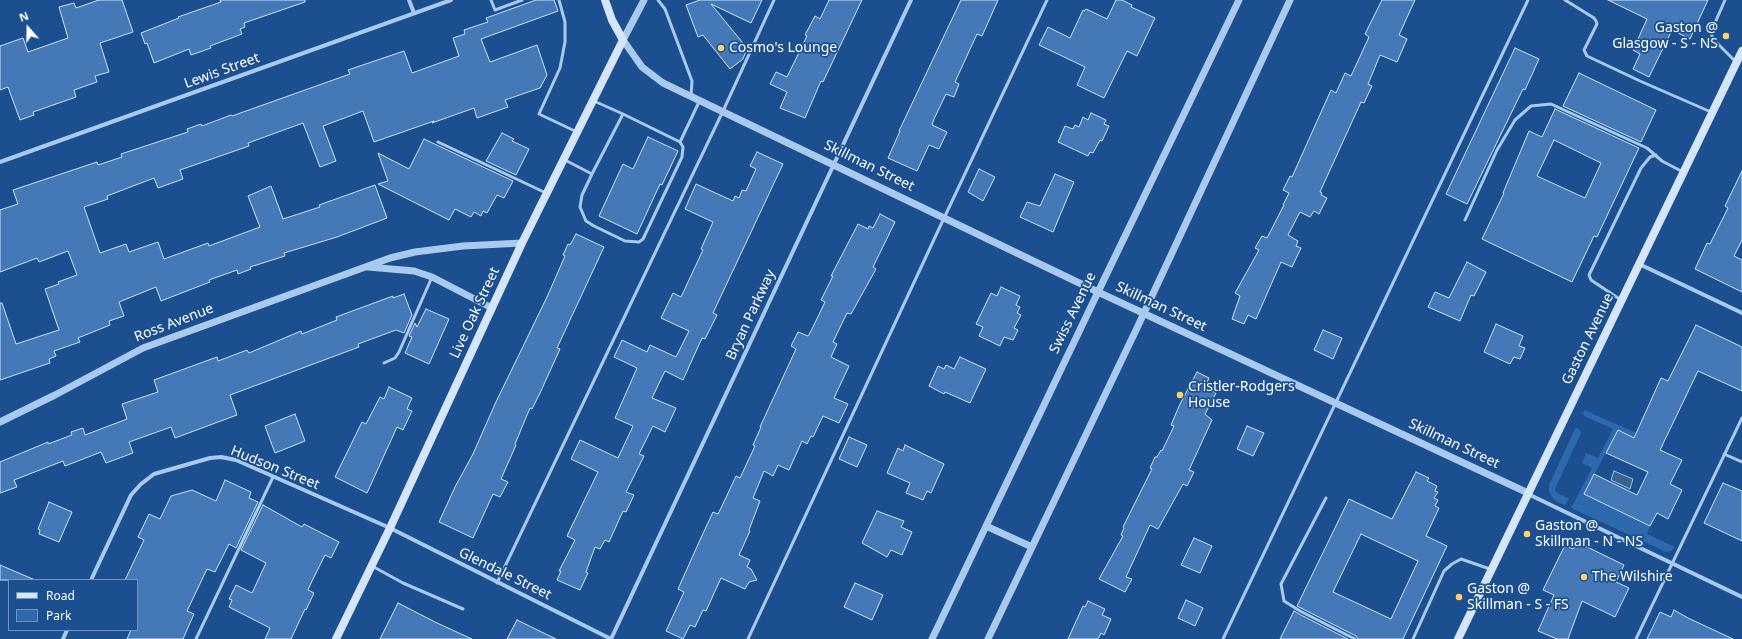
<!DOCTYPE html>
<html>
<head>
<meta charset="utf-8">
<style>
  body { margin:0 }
  #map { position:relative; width:1742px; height:639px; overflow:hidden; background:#1b4f8f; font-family:"Noto Sans",sans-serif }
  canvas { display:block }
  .legend { position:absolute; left:8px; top:579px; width:130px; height:52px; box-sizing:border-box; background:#1b4f8f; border:1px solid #7695bc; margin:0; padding:5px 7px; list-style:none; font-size:12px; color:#fff }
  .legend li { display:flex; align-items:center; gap:8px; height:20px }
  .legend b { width:20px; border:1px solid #7695bc }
  .north { position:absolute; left:8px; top:8px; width:40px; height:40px; -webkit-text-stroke:3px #1b4f8f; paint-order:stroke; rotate:340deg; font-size:11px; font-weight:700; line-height:16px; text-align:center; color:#fff }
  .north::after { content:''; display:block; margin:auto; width:14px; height:18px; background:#fff; clip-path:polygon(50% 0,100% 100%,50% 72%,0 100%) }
</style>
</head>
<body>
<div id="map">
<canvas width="1742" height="639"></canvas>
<ul class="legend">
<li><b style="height:5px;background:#d6e6fa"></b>Road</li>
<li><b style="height:11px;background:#2e69ad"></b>Park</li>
</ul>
<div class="north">N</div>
</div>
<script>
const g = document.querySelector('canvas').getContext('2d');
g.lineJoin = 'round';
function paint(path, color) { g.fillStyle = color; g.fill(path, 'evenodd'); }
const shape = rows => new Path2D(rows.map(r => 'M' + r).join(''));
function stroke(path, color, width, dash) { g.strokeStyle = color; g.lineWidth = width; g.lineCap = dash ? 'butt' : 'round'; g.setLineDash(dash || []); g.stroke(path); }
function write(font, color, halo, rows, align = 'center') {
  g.font = font + ' "Noto Sans",sans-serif'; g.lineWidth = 3.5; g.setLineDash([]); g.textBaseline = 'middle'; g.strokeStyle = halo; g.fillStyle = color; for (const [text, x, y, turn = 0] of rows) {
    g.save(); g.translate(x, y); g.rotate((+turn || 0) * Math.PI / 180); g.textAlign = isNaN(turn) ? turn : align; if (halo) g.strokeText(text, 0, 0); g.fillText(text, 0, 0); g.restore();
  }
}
paint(shape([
  [1584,410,1664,445,1661,450,1618,430,1584,494,1650,526,1647,534,1675,547,1671,551,1666,552,1571,508,1592,468,1582,463,1586,453,1598,458,1613,429,1584,416,1583,413],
  [1578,428,1581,433,1555,489,1556,492,1569,499,1565,505,1557,502,1552,497,1549,492,1549,485,1575,429]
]), '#2e69ad');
const water = shape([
  [1614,471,1633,479,1630,489,1611,480,1614,471]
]);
paint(water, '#3c6290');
stroke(water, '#9cc4f0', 1);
const building = shape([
  [99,0,122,0,133,32,100,43,109,72,95,76,97,82,74,90,76,97,33,112,34,115,20,120,8,87,0,90,0,46,23,38,28,52,68,38,59,7,74,3,76,8,99,0],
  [220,0,305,0,305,2,244,23,245,27,240,29,242,34,210,46,211,48,191,55,189,49,154,63,147,43,145,44,141,33,179,18,178,17,221,2,220,0],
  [536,0,554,0,558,11,481,39,490,62,537,45,547,75,540,88,505,100,508,107,477,118,474,108,432,123,434,121,374,142,363,111,323,126,336,161,320,167,303,123,248,143,249,146,180,170,183,179,158,188,154,178,107,196,108,199,84,207,100,253,126,244,129,252,158,242,164,259,208,243,209,246,260,227,248,196,271,186,283,219,320,207,319,205,375,185,387,218,337,237,284,253,285,256,250,267,251,269,238,274,237,270,209,280,210,282,161,301,156,287,119,302,124,316,109,321,110,325,78,338,80,342,54,351,56,356,49,359,50,363,0,380,0,303,2,303,16,344,59,330,45,289,59,284,58,282,77,275,68,251,39,262,37,258,0,272,0,210,18,204,13,190,97,162,98,165,122,157,121,154,188,132,187,129,201,124,202,126,231,115,232,116,350,74,348,70,404,51,412,73,459,56,453,38,465,34,464,30,488,22,486,18,536,0],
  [700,0,762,0,751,23,711,4,747,48,743,59,730,69,703,35,698,37,686,5,700,0],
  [829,0,862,0,823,82,821,81,805,118,780,108,787,92,770,84,776,72,787,77,807,36,805,35,815,16,820,19,829,0],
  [961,0,998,0,982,36,977,34,955,82,959,84,954,97,946,94,934,119,932,125,947,132,939,149,929,145,917,171,888,158,900,131,899,131,961,0],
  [1116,0,1122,0,1132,5,1131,7,1155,18,1137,56,1127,51,1104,98,1077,85,1085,67,1039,45,1048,27,1070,38,1083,10,1084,11,1086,9,1107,19,1116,0],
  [1382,0,1415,0,1399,35,1407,39,1397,62,1380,55,1371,77,1368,84,1372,86,1364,103,1361,102,1320,192,1322,193,1321,195,1327,198,1319,214,1314,211,1310,217,1300,212,1288,235,1298,241,1296,246,1301,248,1292,267,1281,262,1256,319,1248,315,1244,324,1232,319,1240,296,1235,293,1259,250,1255,248,1262,236,1267,238,1284,205,1283,205,1289,193,1283,190,1290,176,1292,177,1331,90,1336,93,1345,73,1351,76,1369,37,1365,34,1382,0],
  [1608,0,1708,0,1690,39,1672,30,1649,77,1633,69,1640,54,1633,50,1647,19,1608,0],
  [1515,48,1539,59,1525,90,1523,89,1467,204,1446,194,1515,48],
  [1579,73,1656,110,1641,142,1563,106,1579,73],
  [1555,109,1639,148,1597,237,1594,236,1572,282,1482,239,1504,193,1503,193,1529,131,1542,137,1555,109],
  [1554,140,1601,163,1585,198,1537,176,1554,140],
  [1091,113,1106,120,1104,124,1109,126,1102,141,1100,140,1093,153,1090,152,1088,156,1058,142,1065,126,1073,129,1075,125,1079,127,1083,117,1088,120,1091,113],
  [502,133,514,139,512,141,529,149,516,175,486,161,502,133],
  [648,137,678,151,662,185,660,184,637,234,599,216,623,164,633,169,648,137],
  [424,139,513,181,504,198,497,195,487,213,483,211,481,216,474,212,471,217,455,209,449,220,378,184,388,181,378,153,409,169,424,139],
  [757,152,783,164,713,313,717,315,705,339,702,338,683,380,665,371,652,398,676,408,665,432,653,426,639,454,644,456,626,492,634,495,626,512,623,511,609,542,605,540,600,549,595,547,586,572,588,573,580,590,557,580,561,571,559,571,575,540,567,536,598,472,571,459,580,440,618,458,633,426,615,418,637,368,614,357,622,340,647,352,650,345,676,357,689,331,661,318,673,293,681,297,703,250,701,249,713,222,685,209,696,184,733,201,735,196,739,198,742,190,746,191,756,169,750,166,757,152],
  [979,169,995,177,983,201,968,192,979,169],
  [1742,171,1742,240,1734,256,1742,260,1742,292,1695,269,1707,243,1710,244,1728,208,1725,206,1742,171],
  [1055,174,1074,182,1053,232,1020,217,1027,202,1040,206,1055,174],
  [880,214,895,222,873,267,876,269,851,314,847,313,833,342,837,344,831,357,849,366,834,398,848,404,839,423,823,416,813,437,811,436,807,444,802,441,789,470,778,465,773,476,764,471,753,498,760,501,749,530,750,531,739,555,750,560,747,567,751,569,757,580,749,582,745,589,721,578,706,611,703,610,695,627,690,625,683,639,666,631,684,592,678,589,700,540,713,512,718,514,722,506,736,476,740,478,755,446,753,445,761,427,760,427,796,349,791,346,798,332,808,336,811,331,825,302,821,300,833,276,831,276,858,224,868,229,869,226,873,228,880,214],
  [576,234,604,247,557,348,560,349,540,393,532,409,530,408,515,444,516,445,501,479,508,482,500,497,493,494,473,538,439,522,455,487,473,454,495,404,547,297,565,256,563,255,568,244,570,245,576,234],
  [1467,262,1486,272,1474,296,1471,295,1460,321,1428,307,1435,292,1449,298,1467,262],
  [1001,287,1020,296,1016,305,1020,307,1017,313,1021,315,1014,328,1018,330,1013,340,1004,337,1000,346,979,336,983,327,976,324,991,293,997,296,1001,287],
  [404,294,412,315,404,333,396,330,358,344,359,347,230,395,237,415,175,438,171,427,129,442,133,453,106,463,101,452,65,466,63,461,14,480,17,487,0,493,0,462,48,442,48,444,72,435,71,432,83,428,85,435,127,419,122,404,158,392,154,380,217,357,218,361,247,350,249,353,301,331,302,334,337,320,336,317,393,296,393,298,404,294],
  [426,309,449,319,429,364,405,353,412,337,409,336,415,323,417,327,426,309],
  [1496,324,1523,336,1519,346,1525,348,1520,359,1514,357,1510,364,1484,352,1496,324],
  [1696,325,1742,347,1742,391,1698,371,1660,450,1682,460,1670,484,1682,490,1668,519,1657,513,1650,526,1584,494,1594,474,1637,495,1648,472,1606,453,1618,430,1634,438,1661,378,1668,381,1696,325],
  [1323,330,1342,338,1333,359,1314,350,1323,330],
  [960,357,986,369,970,403,945,392,944,394,929,386,938,366,944,369,946,365,954,369,960,357],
  [1197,372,1209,378,1205,387,1216,393,1205,414,1212,420,1189,470,1194,472,1187,486,1183,484,1158,529,1150,525,1126,577,1132,579,1125,592,1099,579,1123,536,1121,535,1124,528,1123,527,1152,469,1150,468,1155,457,1157,457,1161,450,1162,451,1174,426,1171,425,1180,404,1197,372],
  [389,387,412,398,407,409,412,411,403,430,397,427,367,493,335,477,362,422,366,424,380,397,384,399,389,387],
  [295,414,305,441,275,453,265,426,295,414],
  [1247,426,1264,433,1253,456,1237,449,1247,426],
  [849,437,867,445,857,467,839,459,849,437],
  [905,445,944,464,931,493,927,491,923,500,906,493,910,483,887,473,898,448,903,451,905,445],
  [1416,472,1429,478,1427,481,1437,486,1435,491,1438,492,1434,498,1438,500,1435,506,1439,508,1426,536,1447,546,1403,639,1358,639,1356,636,1297,606,1349,499,1392,519,1416,472],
  [1361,534,1418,561,1391,619,1333,592,1361,534],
  [225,480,251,492,249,498,258,502,236,548,229,544,215,572,207,569,187,611,194,614,183,639,127,639,131,630,137,630,137,580,125,580,144,540,138,537,149,514,160,519,171,496,192,490,216,501,225,480],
  [1723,483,1742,491,1742,541,1704,523,1723,483],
  [49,502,72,512,59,542,39,534,40,530,38,529,49,502],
  [263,505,302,527,304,524,339,542,331,558,325,555,312,581,308,590,314,593,306,610,305,609,291,639,265,639,270,628,229,607,232,600,229,599,236,585,252,593,266,563,241,550,263,505],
  [877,511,904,521,901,527,912,532,902,555,891,550,887,557,862,543,877,511],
  [1194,538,1212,546,1200,573,1181,565,1194,538],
  [1577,542,1624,565,1616,582,1629,588,1615,617,1582,601,1568,639,1557,639,1538,631,1554,595,1543,590,1565,545,1573,549,1577,542],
  [0,565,35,580,0,580,0,565],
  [855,583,883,595,872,620,844,607,855,583],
  [1186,600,1203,608,1195,626,1178,618,1186,600],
  [1088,601,1105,609,1102,615,1111,619,1104,635,1101,633,1098,639,1068,639,1083,606,1085,607,1088,601],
  [398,603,437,623,472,639,380,639,398,603],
  [1674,610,1688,618,1733,639,1647,639,1660,612,1671,617,1674,610],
  [1294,611,1299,614,1348,639,1280,639,1294,611],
  [517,620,556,639,507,639,517,620]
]);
paint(building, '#4478b7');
stroke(building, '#cfe3fa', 1);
stroke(shape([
  [491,0,495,10,522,0],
  [559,0,565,22,565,42,560,68,539,114,577,132],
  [658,0,665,9,692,81,691,96],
  [1565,0,1594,18,1596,21,1597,24,1584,50,1587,56,1640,81,1711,112],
  [1725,0,1711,32,1712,36,1714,40,1735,61],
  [594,101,623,114],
  [438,142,546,193],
  [680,142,699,102],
  [565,160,592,174,623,114,680,142,683,147,682,157,643,239,639,242,625,241,594,226,586,221,580,207,582,195,592,174],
  [1465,220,1497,150,1515,120,1531,106,1551,104,1647,148,1662,161,1683,172],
  [1621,300,1591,280,1589,275,1641,168,1650,157,1656,155],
  [384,363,395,358,399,352,432,277],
  [1724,454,1742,462],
  [1326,498,1281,584,1284,601,1300,611,1355,639],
  [372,566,403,583,463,609],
  [497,583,723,111,774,0],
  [196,639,273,477],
  [748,639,937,233,1047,0],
  [1223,639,1528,0],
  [1413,639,1444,571,1452,564,1461,559,1490,569],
  [1636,639,1742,418]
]), '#a9c9ee', 3);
stroke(shape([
  [409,0,414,13],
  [0,162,451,0],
  [1639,264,1742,313],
  [1528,494,1742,597],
  [91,580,131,495,141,484,154,474,210,458,221,457,236,460,390,528,611,639],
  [63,639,67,630],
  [611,639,911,0]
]), '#a9c9ee', 4);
stroke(shape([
  [644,0,623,40,642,67,663,83,1098,292,1528,493],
  [368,267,414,271,432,277,492,308],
  [0,422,55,395,143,348,390,258,415,252,463,246,522,243],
  [986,526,1032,547],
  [932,639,1098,292,1239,0],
  [988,639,1137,328,1290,0]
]), '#a9c9ee', 7);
stroke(shape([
  [336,639,390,528,522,243,623,40,612,20,605,0],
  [1458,639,1742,51]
]), '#d6e6fa', 8);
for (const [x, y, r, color] of [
  [1726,36,4,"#ffd166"],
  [721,48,4,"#ffd166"],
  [1180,395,4,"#ffd166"],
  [1527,534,4,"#ffd166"],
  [1584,577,4,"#ffd166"],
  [1459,597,4,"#ffd166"]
]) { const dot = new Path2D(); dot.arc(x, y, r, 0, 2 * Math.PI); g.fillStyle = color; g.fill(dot); stroke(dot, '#1b4f8f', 1.5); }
write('14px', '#fff', '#1b4f8f', [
  ["Gaston @",1718,28,"right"],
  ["Glasgow - S - NS",1718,44,"right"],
  ["Cosmo's Lounge",729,48],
  ["Cristler-Rodgers",1188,387],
  ["House",1188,403],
  ["Gaston @",1535,526],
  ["Skillman - N - NS",1535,542],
  ["The Wilshire",1592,577],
  ["Gaston @",1467,589],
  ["Skillman - S - FS",1467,605]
], 'left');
write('14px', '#fff', '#1b4f8f', [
  ["Lewis Street",222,71,-20],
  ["Skillman Street",869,166,26],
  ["Skillman Street",1161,307,25],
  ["Live Oak Street",475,313,-65],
  ["Swiss Avenue",1073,313,-64],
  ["Bryan Parkway",751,315,-65],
  ["Ross Avenue",174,323,-21],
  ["Gaston Avenue",1588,339,-64],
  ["Skillman Street",1454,444,25],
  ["Hudson Street",275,468,22],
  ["Glendale Street",505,574,26]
]);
</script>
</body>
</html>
